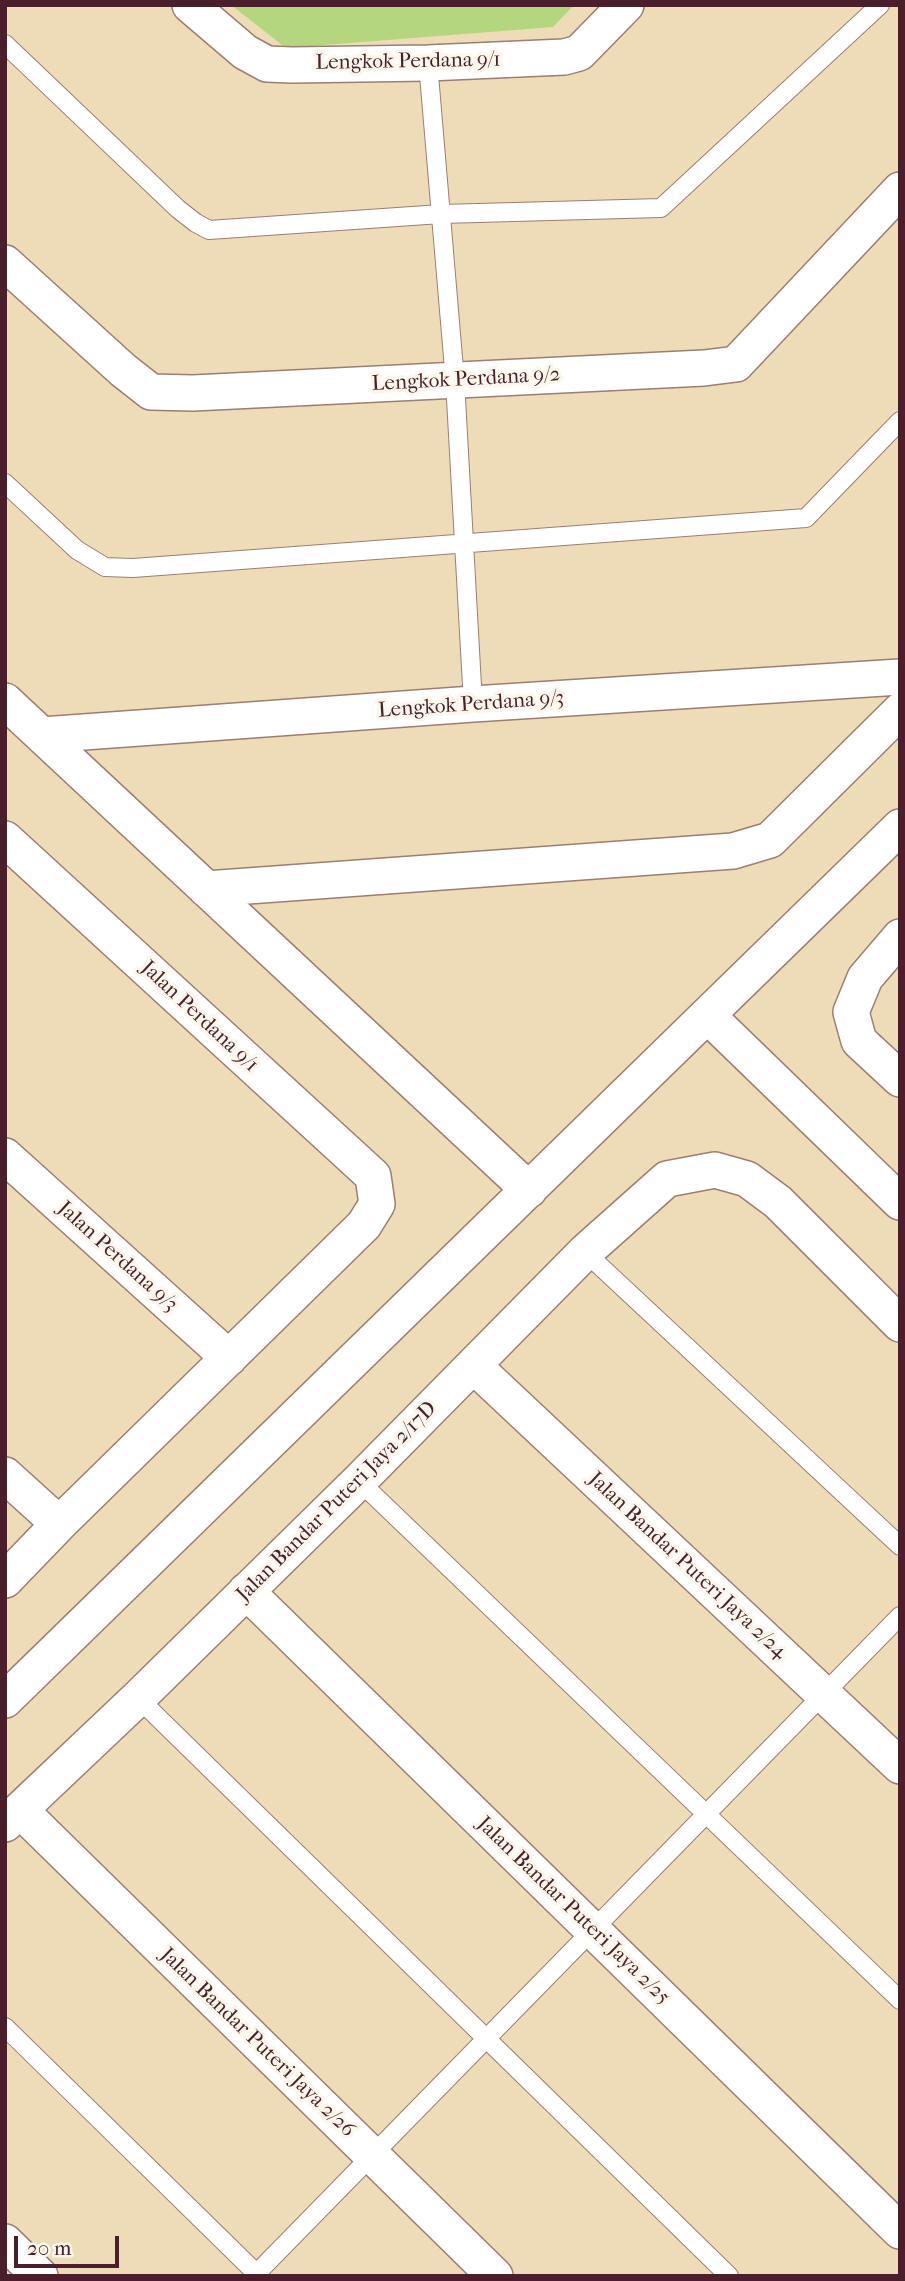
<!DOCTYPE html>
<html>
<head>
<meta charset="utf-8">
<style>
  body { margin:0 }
  #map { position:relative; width:905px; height:2281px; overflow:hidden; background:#eedcb9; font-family:"IM FELL French Canon",serif }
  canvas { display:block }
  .frame { position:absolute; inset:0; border:7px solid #4a1f2b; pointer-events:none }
  .scale { position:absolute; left:14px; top:2236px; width:105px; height:32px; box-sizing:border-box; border:4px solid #4a1f2b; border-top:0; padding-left:9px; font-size:21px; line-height:24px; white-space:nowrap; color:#4a1f2b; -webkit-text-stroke:5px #fbf7ec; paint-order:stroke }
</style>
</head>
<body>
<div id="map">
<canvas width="905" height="2281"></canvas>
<div class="frame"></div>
<div class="scale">20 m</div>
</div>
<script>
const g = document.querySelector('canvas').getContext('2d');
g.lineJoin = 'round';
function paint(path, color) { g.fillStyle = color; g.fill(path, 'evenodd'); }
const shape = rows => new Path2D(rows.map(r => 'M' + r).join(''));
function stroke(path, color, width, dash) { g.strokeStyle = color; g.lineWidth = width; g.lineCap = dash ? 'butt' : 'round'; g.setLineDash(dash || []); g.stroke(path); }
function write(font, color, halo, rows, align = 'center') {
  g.font = font + ' "IM FELL French Canon",serif'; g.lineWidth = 7; g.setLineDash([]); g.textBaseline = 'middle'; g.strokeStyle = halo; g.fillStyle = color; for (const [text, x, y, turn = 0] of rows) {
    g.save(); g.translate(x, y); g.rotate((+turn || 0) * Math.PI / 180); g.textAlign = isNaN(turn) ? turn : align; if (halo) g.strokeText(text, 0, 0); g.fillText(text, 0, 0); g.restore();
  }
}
paint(shape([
  [231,5,574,5,553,27,286,48]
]), '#b4d67f');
const service = shape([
  [5,44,178,209,196,223,209,230,441,214,661,208,880,5],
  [428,63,455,381,473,704],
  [5,483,77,550,105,567,133,568,806,518,900,421],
  [585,1252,900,1546],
  [359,1481,900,2000],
  [138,1698,729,2276],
  [5,2027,259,2276],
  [254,2276,900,1616]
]);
const minor = shape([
  [190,5,245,52,267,64,292,65,428,63,564,57,579,53,626,5],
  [5,263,123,370,151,392,193,393,704,368,736,364,900,190],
  [5,701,529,1190],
  [42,735,473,704,900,677],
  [5,839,373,1176,377,1204,364,1225,59,1524,5,1580],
  [206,889,733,851,770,840,900,711],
  [900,937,865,978,851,1012,859,1041,900,1079],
  [708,1016,900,1202],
  [5,1156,229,1358],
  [474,1366,900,1766],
  [5,1475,59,1524],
  [246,1591,900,2231],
  [5,1700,900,827],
  [20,1810,495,2276],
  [5,1824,138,1698,359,1481,585,1252,667,1179,715,1170,747,1179,778,1202,900,1324],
  [5,2242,40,2276]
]);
stroke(service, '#9c7e72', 20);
stroke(minor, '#9c7e72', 38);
stroke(service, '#fff', 18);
stroke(minor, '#fff', 35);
write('21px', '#4a1f2b', '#fbf7ec', [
  ["Lengkok Perdana 9/1",408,62,-1],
  ["Lengkok Perdana 9/2",466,380,-3],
  ["Lengkok Perdana 9/3",471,705,-4],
  ["Jalan Perdana 9/1",199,1017,43],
  ["Jalan Perdana 9/3",117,1257,42],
  ["Jalan Bandar Puteri Jaya 2/17D",337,1502,-45],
  ["Jalan Bandar Puteri Jaya 2/24",687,1566,43],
  ["Jalan Bandar Puteri Jaya 2/25",573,1911,44],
  ["Jalan Bandar Puteri Jaya 2/26",257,2043,44]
]);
</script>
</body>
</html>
